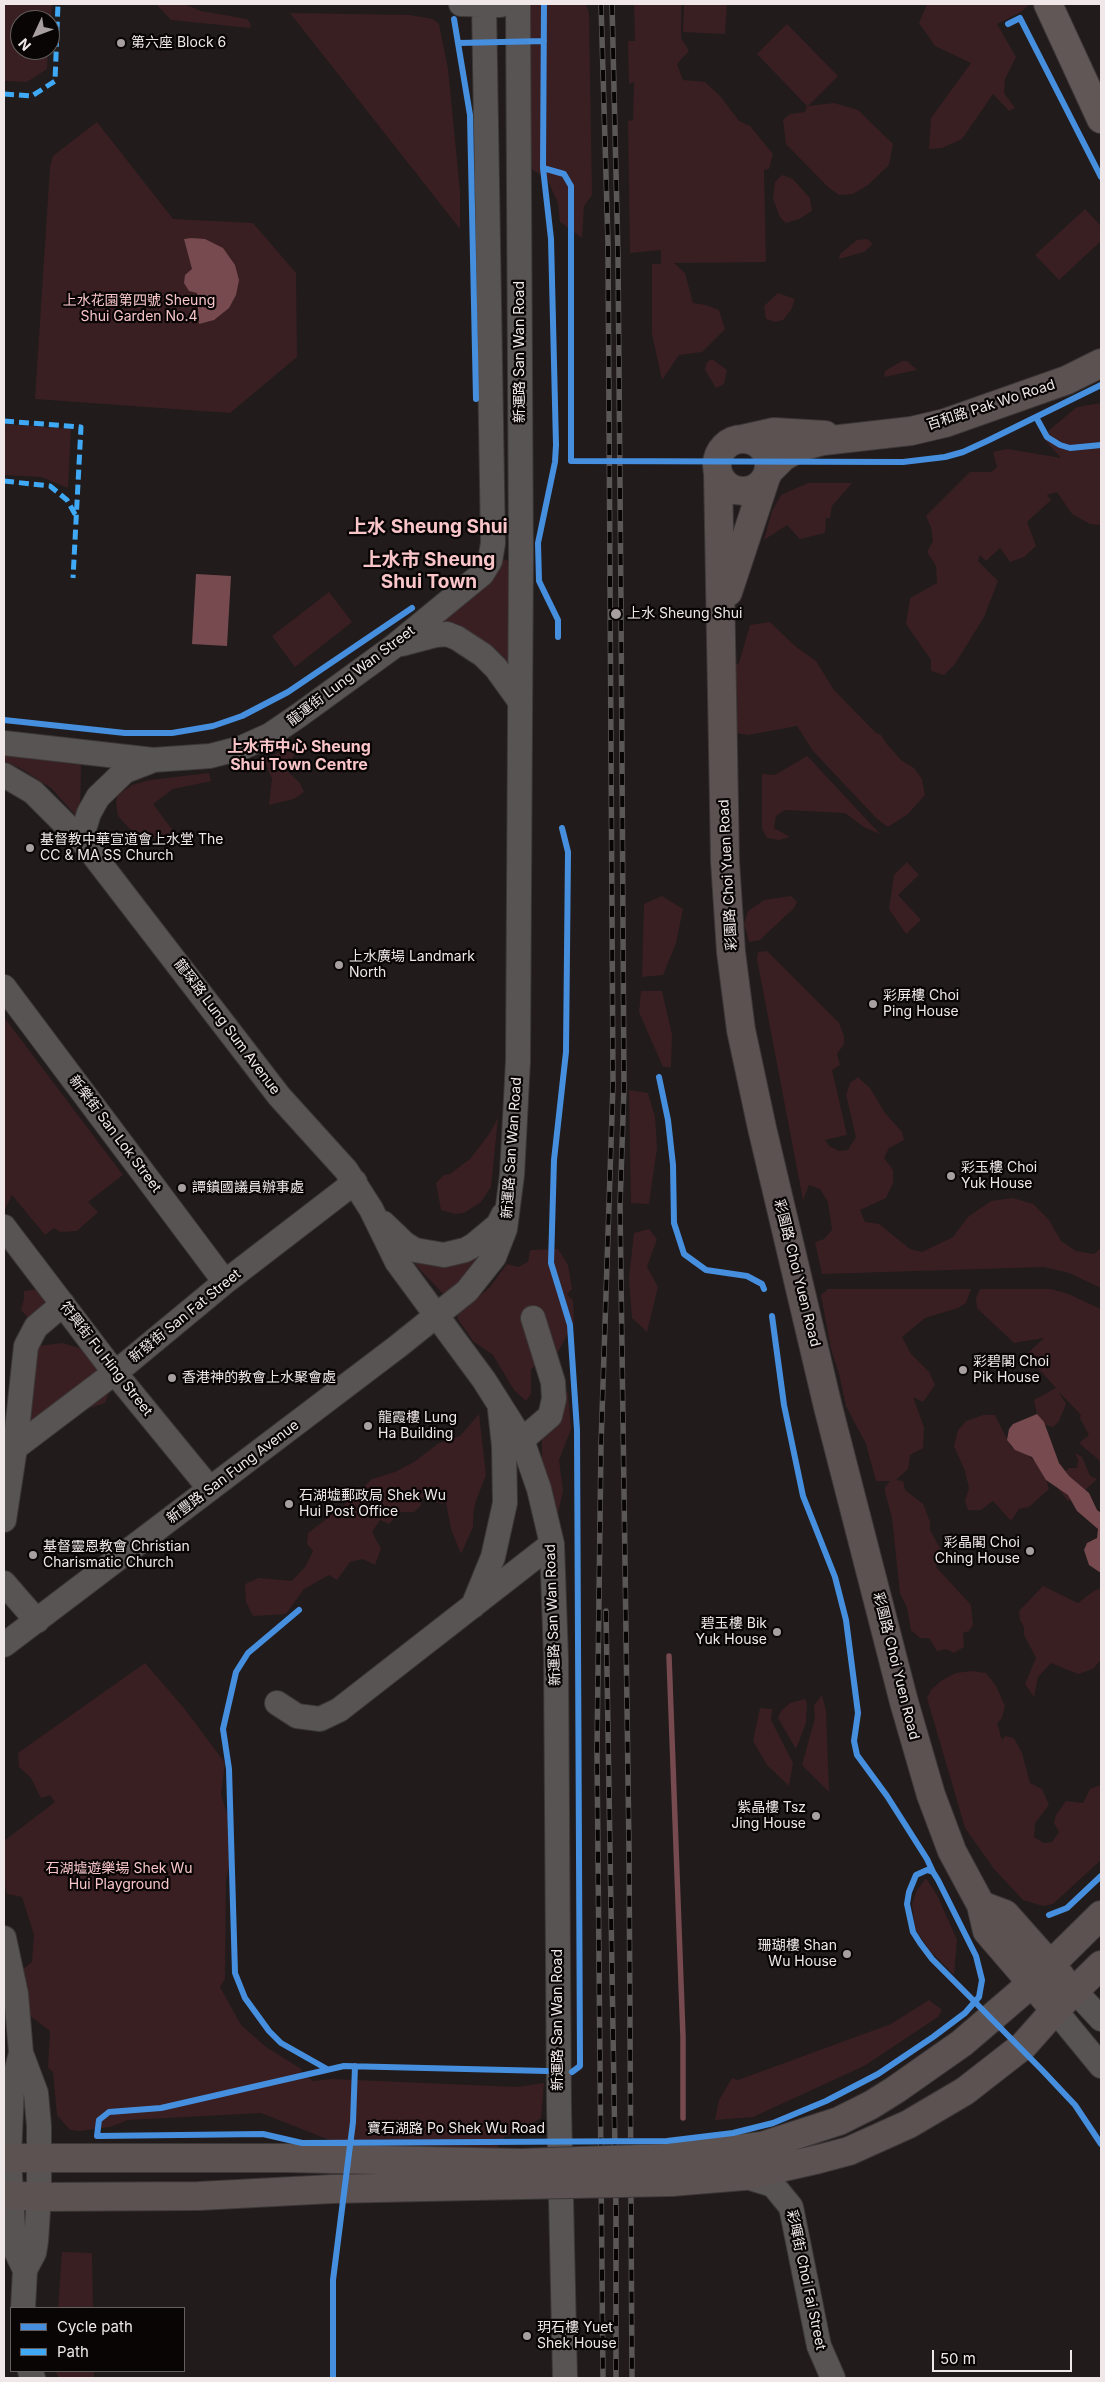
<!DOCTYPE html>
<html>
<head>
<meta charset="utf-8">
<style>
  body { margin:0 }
  #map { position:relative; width:1105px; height:2382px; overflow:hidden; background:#211b1b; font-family:Inter,sans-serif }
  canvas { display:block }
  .frame { position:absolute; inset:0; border:5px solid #f0e8e8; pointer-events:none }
  .legend { position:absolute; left:10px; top:2307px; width:175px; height:65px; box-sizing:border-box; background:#090505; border:1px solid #656060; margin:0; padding:6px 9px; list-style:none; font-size:15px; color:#f0e8e8 }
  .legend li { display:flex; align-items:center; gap:10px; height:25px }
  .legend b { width:25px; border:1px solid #656060 }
  .north { position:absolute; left:10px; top:10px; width:50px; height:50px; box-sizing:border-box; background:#090505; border:1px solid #656060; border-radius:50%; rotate:227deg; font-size:14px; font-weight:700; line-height:20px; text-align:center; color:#f0e8e8 }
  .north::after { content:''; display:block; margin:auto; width:18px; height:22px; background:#a8a0a0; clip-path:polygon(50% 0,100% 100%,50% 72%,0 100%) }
  .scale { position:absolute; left:932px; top:2350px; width:140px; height:22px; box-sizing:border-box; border:2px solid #f0e8e8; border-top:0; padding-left:6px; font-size:15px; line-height:18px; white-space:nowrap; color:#f0e8e8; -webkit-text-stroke:4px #090505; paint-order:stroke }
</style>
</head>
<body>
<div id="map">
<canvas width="1105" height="2382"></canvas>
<div class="frame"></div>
<ul class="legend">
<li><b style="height:6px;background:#468fdf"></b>Cycle path</li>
<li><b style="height:6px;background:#3fa9f5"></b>Path</li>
</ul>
<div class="north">N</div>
<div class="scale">50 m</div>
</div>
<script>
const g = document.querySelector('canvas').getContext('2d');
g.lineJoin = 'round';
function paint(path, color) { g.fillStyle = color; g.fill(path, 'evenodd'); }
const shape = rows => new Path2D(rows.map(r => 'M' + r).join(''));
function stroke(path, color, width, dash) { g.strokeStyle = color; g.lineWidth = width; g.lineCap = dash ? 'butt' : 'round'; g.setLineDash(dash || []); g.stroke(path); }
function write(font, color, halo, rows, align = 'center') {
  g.font = font + ' Inter,"Noto Sans SC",sans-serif'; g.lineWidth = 4.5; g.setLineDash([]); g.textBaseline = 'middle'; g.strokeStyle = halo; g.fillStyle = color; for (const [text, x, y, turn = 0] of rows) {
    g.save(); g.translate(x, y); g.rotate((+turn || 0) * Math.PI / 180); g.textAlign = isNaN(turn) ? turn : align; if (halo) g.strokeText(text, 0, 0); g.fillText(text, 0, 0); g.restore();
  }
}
paint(shape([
  [4,4,52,4,50,27,50,20,20,20,20,50,48,50,47,69,27,82,4,81],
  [156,4,184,4,201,11,247,19,251,24,250,28,171,20],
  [526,4,586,4,589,13,592,195,584,206,582,238,560,222,558,203,547,179,530,168],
  [634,4,681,4,681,38,689,51,677,64,683,80,705,82,721,97,739,121,750,126,773,154,769,169,764,170,766,262,674,263,685,273,693,303,706,305,719,310,725,329,702,352,679,355,662,380,652,334,652,264,661,264,661,250,630,253,628,121,633,120,634,82,629,84,628,41,635,41],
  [684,4,727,4,725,34,683,32],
  [927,4,1027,4,1028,6,1021,12,997,24,1016,57,1005,79,1004,93,1015,108,1009,111,993,94,962,139,942,148,929,149,931,118,971,63,935,46,919,23],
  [290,13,410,15,433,19,439,24,448,69,460,191,460,229],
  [787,24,838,76,808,106,834,103,858,110,893,144,889,165,868,185,853,194,839,195,828,187,786,144,783,120,790,114,805,112,807,106,757,54],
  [97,122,173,219,253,223,296,273,297,357,230,413,35,399,50,167,53,156],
  [782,175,793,179,810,198,812,211,799,219,786,223,780,217,773,199,775,182],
  [1085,209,1101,226,1101,241,1059,280,1035,255],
  [867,239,873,244,864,252,839,259,840,254,857,240],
  [778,293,795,299,791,310,783,320,775,322,766,319,764,306],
  [712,359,727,370,724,384,716,388,705,370,707,362],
  [902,361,907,361,917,370,884,377,885,371],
  [1101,403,1101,525,1090,524,1072,514,1057,492,1047,495,1051,500,1027,522,1036,546,1024,557,1010,562,1000,548,986,561,980,555,978,561,998,581,984,617,955,664,944,675,931,671,931,660,906,624,910,598,937,583,936,566,927,552,933,541,931,527,926,516,970,472,991,472,997,467,993,452,1007,449,1061,458,1044,439,1049,430,1077,407],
  [4,424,71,429,68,488,41,477,4,475],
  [808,483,852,483,832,506,830,518,826,518,825,533,800,539,787,525,764,540,772,511,781,495],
  [500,558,508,561,527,578,534,614,527,653,511,663,482,660,455,645,441,622],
  [329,592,352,622,295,667,272,636],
  [770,622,795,646,816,661,834,690,876,733,881,735,886,743,901,760,914,768,922,779,925,795,908,814,888,827,877,819,813,751,797,726,748,735,736,733,731,668,739,663,750,625],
  [289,748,296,750,287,771,300,783,304,792,294,799,269,805,272,779,264,759],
  [4,755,81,765,80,820,51,788,20,768,4,761],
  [807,756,811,760,880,834,864,827,845,813,785,810,776,816,774,828,790,837,779,840,767,838,762,829,762,774,775,775],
  [209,773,211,781,173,789,153,804,180,840,162,840,144,836,130,829,118,816,116,802,118,795,132,785,150,780],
  [907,862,919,875,898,895,921,920,906,934,889,909,894,875],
  [662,896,683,909,676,943,663,975,642,977,644,904],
  [791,896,797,902,794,908,760,940,749,942,744,923,748,911,764,900],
  [767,951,839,1023,844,1036,844,1044,837,1054,840,1065,832,1070,847,1135,825,1140,829,1146,839,1151,848,1150,856,1137,846,1095,850,1083,858,1077,870,1088,885,1113,902,1132,904,1140,889,1148,884,1158,893,1170,893,1183,886,1198,860,1210,865,1222,879,1224,910,1249,922,1252,953,1237,968,1217,991,1201,1013,1198,1033,1204,1049,1220,1061,1241,1076,1251,1094,1254,1101,1248,1101,1288,1069,1273,1044,1267,822,1274,815,1242,824,1239,832,1230,828,1202,820,1189,809,1185,803,1200,757,959,758,952],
  [641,991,662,991,672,1035,671,1067,663,1067,639,1012],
  [4,1017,123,1175,88,1202,98,1212,77,1231,60,1232,54,1228,45,1235,12,1195,4,1211],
  [629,1090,648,1093,655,1117,657,1148,649,1204,631,1203],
  [498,1118,491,1187,481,1202,464,1213,455,1214,441,1210,436,1183,444,1175,450,1174,470,1159,490,1133],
  [649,1229,657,1239,647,1267,658,1287,647,1332,632,1318,629,1278,634,1233],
  [558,1249,568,1265,572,1289,567,1294,573,1301,574,1322,557,1354,553,1340,542,1347,535,1366,531,1369,531,1394,526,1401,514,1390,493,1355,473,1341,458,1319,458,1315,490,1287,507,1264,518,1267,528,1262,530,1250],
  [480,1253,482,1254,469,1276,446,1297,410,1259],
  [39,1289,44,1296,45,1313,33,1324,21,1310,24,1299,24,1291],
  [828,1289,971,1289,966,1303,958,1308,925,1318,902,1337,911,1354,929,1372,935,1385,923,1402,913,1397,924,1427,923,1448,910,1455,908,1469,896,1480,903,1481,905,1490,923,1504,930,1522,930,1530,942,1552,936,1567,971,1605,973,1625,969,1631,963,1633,964,1647,954,1653,946,1649,937,1651,929,1638,920,1638,911,1630,907,1608,900,1593,892,1518,885,1492,885,1487,890,1481,876,1481,866,1444,846,1406,839,1374,831,1349,821,1295],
  [980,1289,1050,1289,1066,1293,1101,1309,1101,1462,1079,1443,1089,1435,1080,1418,1081,1415,1058,1391,1066,1404,1059,1421,1053,1427,1045,1425,1037,1414,1034,1400,1056,1388,1026,1355,1044,1338,1014,1343,977,1308,976,1298],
  [62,1343,89,1351,111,1387,105,1403,32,1427,26,1419,31,1347],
  [559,1377,568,1394,571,1429,559,1460,563,1491,558,1513,542,1468,542,1439,540,1430],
  [479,1414,486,1475,476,1501,473,1515,473,1527,461,1554,451,1529,445,1497,443,1504,422,1497,421,1505,414,1512,400,1512,389,1524,380,1520,372,1532,381,1549,375,1565,363,1559,350,1562,337,1580,329,1575,304,1589,286,1614,253,1616,246,1602,245,1584,259,1578,292,1581,305,1567,313,1551,307,1544,308,1533,341,1508,372,1479,395,1472,414,1462,439,1443,460,1436],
  [983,1415,995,1415,1011,1447,1028,1455,1043,1469,1049,1489,1029,1507,1019,1509,1011,1521,993,1501,981,1510,968,1510,965,1501,969,1488,965,1471,954,1446,958,1430,966,1421],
  [1075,1453,1082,1457,1090,1476,1097,1479,1079,1496,1068,1501,1056,1486,1059,1478,1069,1468,1077,1468,1078,1460],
  [1043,1586,1078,1603,1094,1591,1101,1588,1101,1660,1093,1669,1078,1674,1051,1663,1038,1677,1034,1697,1025,1684,1036,1658,1024,1635,1024,1627,1020,1620,1019,1611],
  [145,1663,184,1708,225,1763,221,1795,231,1825,232,1855,226,1880,225,1979,220,1987,241,2025,266,2047,303,2070,300,2071,313,2081,332,2079,517,2087,544,2083,541,2118,525,2128,504,2137,492,2156,429,2154,394,2146,360,2152,261,2113,128,2120,110,2127,80,2131,70,2130,57,2115,53,2072,48,2068,50,2031,22,2010,17,1974,32,1962,34,1935,22,1897,7,1894,4,1881,4,1841,55,1802,50,1795,41,1798,31,1778,19,1767,18,1753],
  [971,1671,986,1673,996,1686,1005,1706,1002,1718,997,1723,1002,1740,1005,1736,1014,1738,1022,1753,1030,1783,1042,1789,1049,1805,1035,1823,1034,1837,1044,1843,1052,1842,1059,1832,1054,1823,1056,1815,1066,1801,1083,1803,1090,1789,1101,1785,1101,1860,1053,1904,1043,1906,1023,1900,994,1869,965,1828,927,1698,931,1690,942,1680,956,1673],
  [822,1695,826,1711,829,1792,802,1765,815,1718,814,1705],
  [805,1699,807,1704,806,1723,796,1749,778,1718,781,1711,790,1703],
  [760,1708,772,1709,771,1720,793,1763,789,1786,767,1765,753,1741],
  [926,1878,937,1895,957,1940,954,1975,930,1951,915,1929,912,1904,917,1890],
  [929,2000,942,2010,938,2017,864,2066,753,2117,715,2120,719,2100,732,2078,738,2080,891,2024],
  [62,2252,92,2253,93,2308,58,2308],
  [55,2371,94,2371,94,2378,59,2378]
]), '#391f22');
paint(shape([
  [191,238,205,239,223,248,235,265,239,280,236,295,229,308,214,320,199,324,197,293,189,291,184,283,185,275,192,269,184,239],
  [196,574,231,576,227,646,192,644],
  [1037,1414,1044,1422,1059,1463,1069,1476,1089,1493,1097,1510,1101,1513,1101,1573,1089,1565,1084,1550,1087,1543,1097,1538,1098,1529,1077,1511,1068,1495,1046,1480,1032,1457,1015,1450,1007,1440,1009,1429,1013,1424]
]), '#764a4f');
stroke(shape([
  [669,1656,683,2037,683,2118]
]), '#764a4f', 5.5);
const minor = shape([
  [461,4,500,5],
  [402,644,436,635,447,634,457,638,483,655,496,668,519,700],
  [4,743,153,760,210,756,241,748,270,735,298,716,393,647,482,574,490,561,493,543,484,4],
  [4,775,33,792,85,844,279,1096,346,1170,371,1209,397,1262,484,1380,522,1440,539,1489,552,1544,556,1659,559,2107,565,2378],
  [85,844,84,829,89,813,98,797,125,771,151,761],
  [4,987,225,1282],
  [383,1223,405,1244,415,1250,444,1255,465,1250,474,1245,498,1225,503,1215],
  [4,1227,115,1373,210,1489],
  [522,1440,550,1416,554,1399,553,1382,533,1318],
  [15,1448,126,1364,225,1282,355,1182],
  [4,1520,15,1448,26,1346,36,1327,63,1304],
  [4,1583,37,1621],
  [473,1606,493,1557,505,1503,504,1446,500,1410],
  [4,1645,397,1347,467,1291,494,1257,505,1229,512,1175,518,1061,521,557,518,4],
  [277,1703,297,1716,320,1719,339,1710,552,1544],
  [4,1938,16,1994,21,2053,36,2093,39,2126,39,2197,36,2241,34,2253,25,2270,23,2308],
  [1075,1991,1101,2019],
  [1055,2010,1101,2066],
  [21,2053,12,2088,9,2157,14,2247,25,2270],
  [744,2176,773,2185,791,2207,819,2346,833,2378],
  [30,2371,33,2378]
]);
const major = shape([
  '717 465a26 26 0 1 1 52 0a26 26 0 1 1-52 0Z',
  [743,439,774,432,825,435],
  [769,471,783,457,800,447,823,441,911,431,945,423,1067,380,1101,363],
  [718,472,725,861,731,952,741,1030,762,1128,828,1407,904,1702,931,1795,952,1851,981,1905,987,1931,1055,2010],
  [728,592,766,477],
  [981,1905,1005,1914,1061,1977],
  [4,2158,285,2158,521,2163],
  [668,2158,762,2146,839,2121,871,2105,895,2090,962,2043,1032,1983,1101,1915],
  [671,2182,744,2176,819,2159,849,2151,909,2124,965,2091,1024,2045,1055,2010,1101,1965],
  [4,2195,39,2197,199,2196,332,2189,522,2185]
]);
const highway = shape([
  [1048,4,1101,119]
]);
stroke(minor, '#3c3737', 26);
stroke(major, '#3c3737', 30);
stroke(highway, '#3c3737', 30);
stroke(minor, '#595454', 24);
stroke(major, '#5c5252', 28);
stroke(highway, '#625757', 28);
const rail = shape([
  [601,4,608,243,613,1084,601,1445,597,1751,603,2378],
  [612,4,618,257,621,602,624,1088,620,1206,629,1848,632,2378],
  [606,1611,616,2210,616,2378]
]);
stroke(rail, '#5c5757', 5.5);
stroke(rail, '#090505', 4, [11]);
const majorBridge = shape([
  [521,2163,668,2158],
  [522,2185,671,2182]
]);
stroke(majorBridge, '#3c3737', 30, []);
stroke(majorBridge, '#5c5252', 28);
stroke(shape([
  [4,94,32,96,55,81,58,4],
  [4,421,81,427,73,578],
  [4,481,50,486,67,500,76,516]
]), '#3fa9f5', 5, [10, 5]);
stroke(shape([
  [544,4,543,168,551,239,556,445,555,462,538,543,539,581,558,620,558,637],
  [454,19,470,115,476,399],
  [1008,24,1020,18,1101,177],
  [459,43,544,41],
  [543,168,564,174,571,186,571,461,903,462,945,457,963,452,987,441,1101,385],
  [1036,417,1047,437,1060,445,1070,448,1101,445],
  [4,720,125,733,172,733,213,726,242,716,288,692,412,608],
  [562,828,568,852,566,1052,554,1160,551,1263,570,1325,577,1430,580,2066,572,2072],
  [659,1077,668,1120,673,1165,674,1223,684,1254,706,1270,747,1276,762,1284,764,1289],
  [772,1316,784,1405,803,1496,835,1577,846,1620,858,1713,854,1741,857,1755,887,1796,927,1859,933,1872],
  [299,1610,248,1653,236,1672,223,1729,229,1769,235,1973,245,1998,269,2031,281,2043,327,2069],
  [1049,1915,1067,1908,1101,1876],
  [547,2071,344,2066,161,2108,109,2112,99,2120,97,2136,263,2134,302,2143,667,2141,733,2133,773,2123,826,2101,878,2074,933,2037,965,2013,979,1997,982,1980,976,1956,938,1880,933,1872,927,1870,916,1875,909,1892,907,1904,913,1932,920,1943,932,1959,967,1994,1042,2070,1075,2105,1101,2144],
  [333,2378,333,2280,353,2122,355,2066]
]), '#468fdf', 6);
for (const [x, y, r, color] of [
  [121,43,5,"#a8a0a0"],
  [616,614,6,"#a8a0a0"],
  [30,848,5,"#a8a0a0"],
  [339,965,5,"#a8a0a0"],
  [873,1004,5,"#a8a0a0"],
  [951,1176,5,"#a8a0a0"],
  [182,1188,5,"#a8a0a0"],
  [963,1370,5,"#a8a0a0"],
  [172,1378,5,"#a8a0a0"],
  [368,1426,5,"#a8a0a0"],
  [289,1504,5,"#a8a0a0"],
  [1030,1551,5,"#a8a0a0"],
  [33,1555,5,"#a8a0a0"],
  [777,1632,5,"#a8a0a0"],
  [816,1816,5,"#a8a0a0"],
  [847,1954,5,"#a8a0a0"],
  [527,2336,5,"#a8a0a0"]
]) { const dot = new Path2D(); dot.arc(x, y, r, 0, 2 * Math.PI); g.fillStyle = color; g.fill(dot); stroke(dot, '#090505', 2); }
write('14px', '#f0e8e8', '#090505', [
  ["第六座 Block 6",131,43],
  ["上水 Sheung Shui",627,614],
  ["基督教中華宣道會上水堂 The",40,840],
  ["CC & MA SS Church",40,856],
  ["上水廣場 Landmark",349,957],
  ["North",349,973],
  ["彩屏樓 Choi",883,996],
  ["Ping House",883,1012],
  ["彩玉樓 Choi",961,1168],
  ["Yuk House",961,1184],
  ["譚鎮國議員辦事處",192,1188],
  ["彩碧閣 Choi",973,1362],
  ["Pik House",973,1378],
  ["香港神的教會上水聚會處",182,1378],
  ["龍霞樓 Lung",378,1418],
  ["Ha Building",378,1434],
  ["石湖墟郵政局 Shek Wu",299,1496],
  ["Hui Post Office",299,1512],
  ["彩晶閣 Choi",1020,1543,"right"],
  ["Ching House",1020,1559,"right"],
  ["基督靈恩教會 Christian",43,1547],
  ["Charismatic Church",43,1563],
  ["碧玉樓 Bik",767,1624,"right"],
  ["Yuk House",767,1640,"right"],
  ["紫晶樓 Tsz",806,1808,"right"],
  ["Jing House",806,1824,"right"],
  ["珊瑚樓 Shan",837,1946,"right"],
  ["Wu House",837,1962,"right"],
  ["玥石樓 Yuet",537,2328],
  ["Shek House",537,2344]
], 'left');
write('14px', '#f7c5c9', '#090505', [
  ["上水花園第四號 Sheung",139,301],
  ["Shui Garden No.4",139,317],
  ["石湖墟遊樂場 Shek Wu",119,1869],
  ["Hui Playground",119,1885]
]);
write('14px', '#f0e8e8', '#090505', [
  ["新運路 San Wan Road",520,352,-90],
  ["百和路 Pak Wo Road",991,405,-18],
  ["龍運街 Lung Wan Street",351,676,-37],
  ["彩園路 Choi Yuen Road",728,875,-93],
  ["龍琛路 Lung Sum Avenue",227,1027,53],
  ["新樂街 San Lok Street",115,1134,53],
  ["新運路 San Wan Road",512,1148,-86],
  ["彩園路 Choi Yuen Road",797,1273,76],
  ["新發街 San Fat Street",185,1316,-39],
  ["符興街 Fu Hing Street",106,1359,52],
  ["新豐路 San Fung Avenue",233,1472,-37],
  ["新運路 San Wan Road",553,1615,-92],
  ["彩園路 Choi Yuen Road",896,1666,76],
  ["新運路 San Wan Road",558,2020,-90],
  ["寶石湖路 Po Shek Wu Road",456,2129],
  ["彩暉街 Choi Fai Street",806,2280,78]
]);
write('bold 16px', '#f9c5c9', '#090505', [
  ["上水市中心 Sheung",299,747],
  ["Shui Town Centre",299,765]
]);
write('bold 19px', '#f9c5c9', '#090505', [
  ["上水 Sheung Shui",428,527],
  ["上水市 Sheung",429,560],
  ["Shui Town",429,582]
]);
</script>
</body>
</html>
